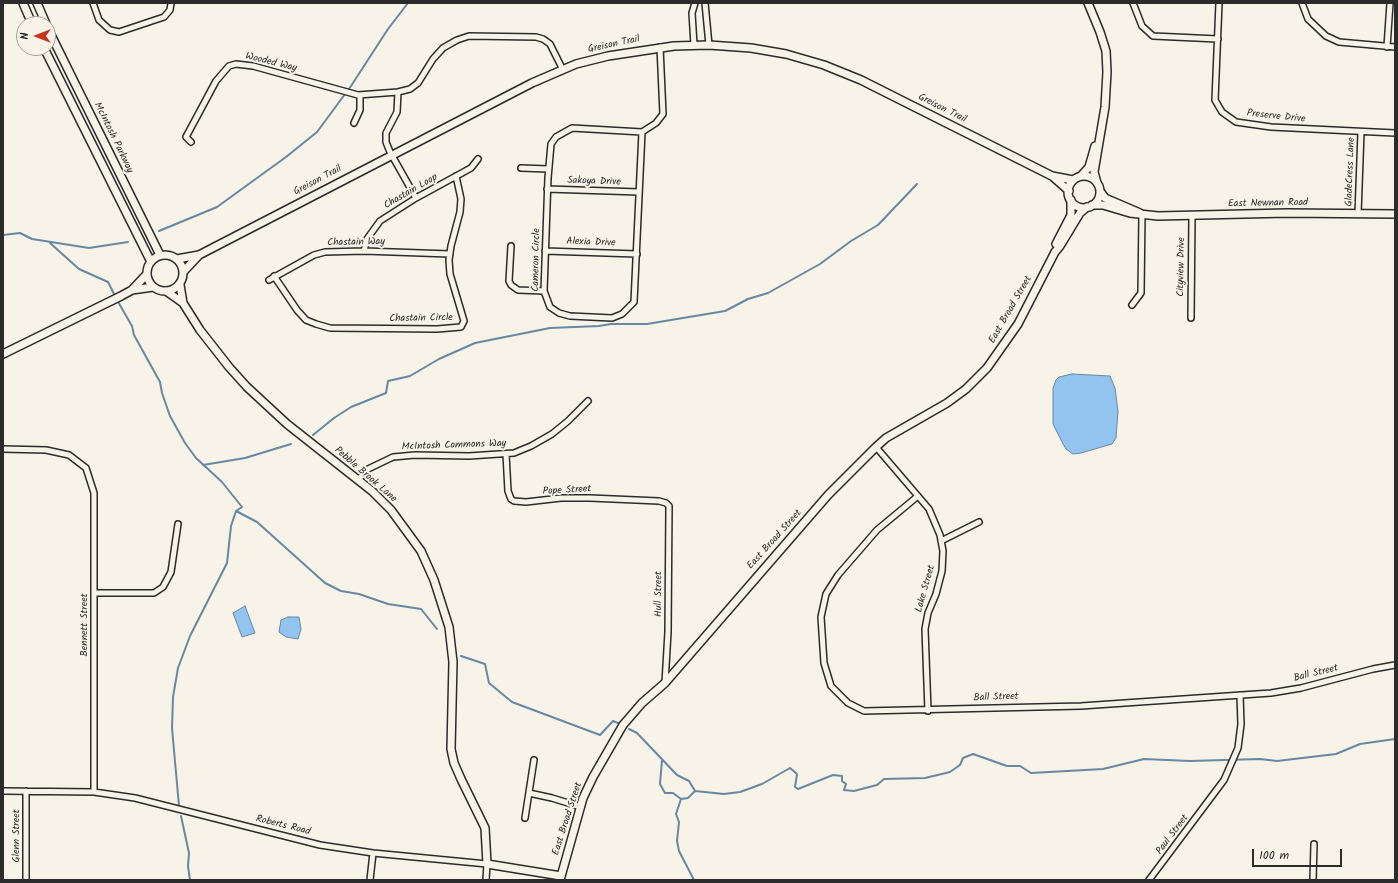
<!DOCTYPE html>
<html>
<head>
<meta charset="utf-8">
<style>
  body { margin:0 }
  #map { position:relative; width:1398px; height:883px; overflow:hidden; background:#f7f3e8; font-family:Kalam,sans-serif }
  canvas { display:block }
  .frame { position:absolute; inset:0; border:4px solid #2b2b2b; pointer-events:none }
  .north { position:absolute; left:16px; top:16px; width:40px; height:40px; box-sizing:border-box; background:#f7f3e8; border:1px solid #a5a39c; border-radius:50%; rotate:270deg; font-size:11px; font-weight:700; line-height:16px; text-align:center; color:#2b2b2b }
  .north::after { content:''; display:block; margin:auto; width:14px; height:18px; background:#c8321e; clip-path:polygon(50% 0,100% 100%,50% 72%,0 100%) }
  .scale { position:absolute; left:1252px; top:849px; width:90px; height:18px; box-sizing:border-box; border:2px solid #2b2b2b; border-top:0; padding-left:5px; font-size:12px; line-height:14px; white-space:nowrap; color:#2b2b2b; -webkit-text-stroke:3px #f7f3e8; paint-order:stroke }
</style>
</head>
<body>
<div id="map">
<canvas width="1398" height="883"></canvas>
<div class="frame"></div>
<div class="north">N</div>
<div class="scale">100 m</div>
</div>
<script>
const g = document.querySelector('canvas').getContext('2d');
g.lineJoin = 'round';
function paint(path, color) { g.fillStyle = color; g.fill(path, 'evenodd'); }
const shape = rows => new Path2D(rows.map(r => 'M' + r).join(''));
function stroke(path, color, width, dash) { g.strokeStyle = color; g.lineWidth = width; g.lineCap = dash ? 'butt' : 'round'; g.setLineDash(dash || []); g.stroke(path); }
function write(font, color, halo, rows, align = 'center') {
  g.font = font + ' Kalam,sans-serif'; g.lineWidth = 4; g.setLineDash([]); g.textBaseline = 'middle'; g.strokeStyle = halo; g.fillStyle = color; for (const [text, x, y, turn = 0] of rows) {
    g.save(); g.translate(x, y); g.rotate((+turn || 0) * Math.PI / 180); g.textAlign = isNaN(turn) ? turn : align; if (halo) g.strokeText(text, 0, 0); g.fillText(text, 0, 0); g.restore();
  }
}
const water = shape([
  [1072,374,1110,376,1115,388,1118,411,1116,438,1112,444,1081,453,1073,454,1066,449,1062,442,1053,424,1053,388,1056,380,1059,377,1072,374],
  [245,606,255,633,242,637,233,613,245,606],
  [288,617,299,617,301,629,298,639,286,637,279,632,281,620,288,617]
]);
paint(water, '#93c4ef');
stroke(water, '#6987a1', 1);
stroke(shape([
  [159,231,217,207,286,157,317,132,351,86,388,29,408,3],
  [3,235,20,233,32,239,89,248,128,242],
  [50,243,79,269,108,282,115,296],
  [117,300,132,326,134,335,160,382,162,393,170,416,185,443,196,458,222,482,242,507,236,511,231,526,227,563,190,636,178,668,173,697,172,728,179,806],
  [313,435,334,418,351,407,386,393,388,381,410,376,439,359,475,343,550,328,599,326,611,324,647,324,725,311,748,299,768,293,820,264,851,241,878,225,917,184],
  [203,465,245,458,291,444],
  [236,511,257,522,325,583,341,591,359,594,388,604,421,609,437,629],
  [461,656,485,664,489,683,512,702,600,735,613,721,618,723],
  [629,729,637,733,677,775,689,781,695,791,724,794,740,792,762,784,790,768,797,774,795,787,798,789,833,775,842,776,842,781,846,784,844,790,854,791,877,785,884,779,925,778,950,772,960,765,963,758,973,754,1007,766,1020,766,1031,773,1103,769,1144,759,1190,761,1260,759,1277,761,1336,754,1360,744,1395,739],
  [662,760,660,784,665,793,673,793,681,799,676,814,679,822,677,841,679,851,694,880],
  [681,799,688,798,695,791],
  [181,816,189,853,188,866,190,880]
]), '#6987a1', 2);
const street = shape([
  [93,3,99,20,110,30,119,32,164,17,170,10,171,3],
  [705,3,709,45],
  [1133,3,1142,26,1153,36,1218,39],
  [1219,3,1215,100,1222,112,1236,122,1271,127,1395,133],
  [1302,3,1308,19,1326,36,1339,42,1395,47],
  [694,45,692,13,695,3],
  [1387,47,1390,3],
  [398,92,410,89,418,83,433,59,443,48,457,40,469,36,536,37,543,39,550,44,563,70],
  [354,123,360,110,360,95],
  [642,132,634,302,622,314,612,318,570,316,559,313,550,307,544,291,548,178,551,144,556,137,572,128,642,132,656,123,663,114,660,47],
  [191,142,186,137,216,81,229,66,236,64,253,66,358,95,398,92,397,112,386,133,386,142,390,152,416,198],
  [521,168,548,169],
  [547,189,639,192],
  [1358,214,1361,132],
  [511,246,509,281,511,285,518,290,544,291],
  [364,251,367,239,380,221,416,198,471,168,478,159],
  [545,251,637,254],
  [274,276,297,310,306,320,316,324,330,328,437,329,461,327,464,321,450,274,449,260,451,246,460,212,461,199,456,176],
  [269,280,314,255,325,252,364,251,450,254],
  [1132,305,1141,293,1142,214],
  [1191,318,1192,216],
  [876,447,929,509,940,535,943,551,942,571,936,594,928,613,925,629,928,711],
  [3,449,46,450,69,455,86,468,94,493,94,792],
  [506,454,508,491,511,499,514,501,526,502,561,498,590,498,659,501,666,503,669,506,668,632,665,683],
  [358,480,368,469,393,457,415,455,469,456,514,453,531,446,552,434,568,421,588,401],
  [918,496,877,530,838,575,826,594,821,617,824,663,831,686,848,703,864,711,1081,706,1271,693,1301,688,1373,669,1395,665],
  [941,541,979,522],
  [95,593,154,593,163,587,171,572,178,524],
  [3,791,94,792,135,798,320,845,373,853,487,864,486,880],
  [26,791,26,880],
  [529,793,552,798,581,807],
  [525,818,534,760],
  [370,880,373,853],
  [1149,880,1224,780,1238,748,1241,724,1240,695],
  [1313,880,1314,844]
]);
const secondary = shape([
  [23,3,32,24],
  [37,3,46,24],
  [1088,3,1100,32,1106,51,1107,72,1105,107,1094,172,1097,183],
  [48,29,160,255],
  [44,48,151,262],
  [1052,176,1073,180],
  [1081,176,1089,167,1095,146],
  '1068 192a16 16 0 1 1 32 0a16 16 0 1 1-32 0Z',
  [1100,191,1105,198,1140,213],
  [1092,205,1103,205,1130,213,1158,216,1287,213,1395,214],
  [1056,244,1071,215,1071,200],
  '147 273a18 18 0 1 1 36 0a18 18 0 1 1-36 0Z',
  [177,259,199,255,532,83,576,64,608,56,674,46,709,45,751,48,786,54,824,65,861,80,1052,176,1069,191],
  [184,271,199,255],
  [180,285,183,303,200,330,229,367,247,387,287,424,372,491,391,510,421,551,434,580,449,627,453,662,451,749,454,763,461,779,485,828,487,864,561,876],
  [132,290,153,287],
  [166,291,183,303],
  [3,354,121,296,132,290,147,274],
  [560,880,583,798,593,777,623,725,642,703,665,683,828,495,876,447,886,438,947,403,966,389,987,368,1018,324,1055,252,1060,246,1080,213,1087,207]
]);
stroke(street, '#2b2b2b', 8);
stroke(secondary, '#2b2b2b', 10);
stroke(street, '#f7f3e8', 5);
stroke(secondary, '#f7f3e8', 7);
write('10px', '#2b2b2b', '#f7f3e8', [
  ["Greison Trail",614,45,-12],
  ["Wooded Way",271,63,14],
  ["Greison Trail",942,109,27],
  ["Preserve Drive",1276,117,6],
  ["McIntosh Parkway",113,138,64],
  ["GladeCress Lane",1351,172,-88],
  ["Greison Trail",318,181,-28],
  ["Sakoya Drive",594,182,2],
  ["Chastain Loop",411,192,-30],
  ["East Newnan Road",1268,204,-1],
  ["Chastain Way",356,243,-1],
  ["Alexia Drive",591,243,2],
  ["Cameron Circle",537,260,-89],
  ["Cityview Drive",1182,267,-89],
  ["East Broad Street",1011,310,-60],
  ["Chastain Circle",421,319,-1],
  ["McIntosh Commons Way",454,446,-2],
  ["Pebble Brook Lane",365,475,41],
  ["Pope Street",567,491,-3],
  ["East Broad Street",775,540,-48],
  ["Lake Street",926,589,-74],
  ["Hull Street",659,594,-90],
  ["Bennett Street",85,625,-90],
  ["Ball Street",1316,674,-14],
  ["Ball Street",996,698,-2],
  ["East Broad Street",568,819,-72],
  ["Roberts Road",283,826,14],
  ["Paul Street",1173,835,-53],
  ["Glenn Street",17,836,-90]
]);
</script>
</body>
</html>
